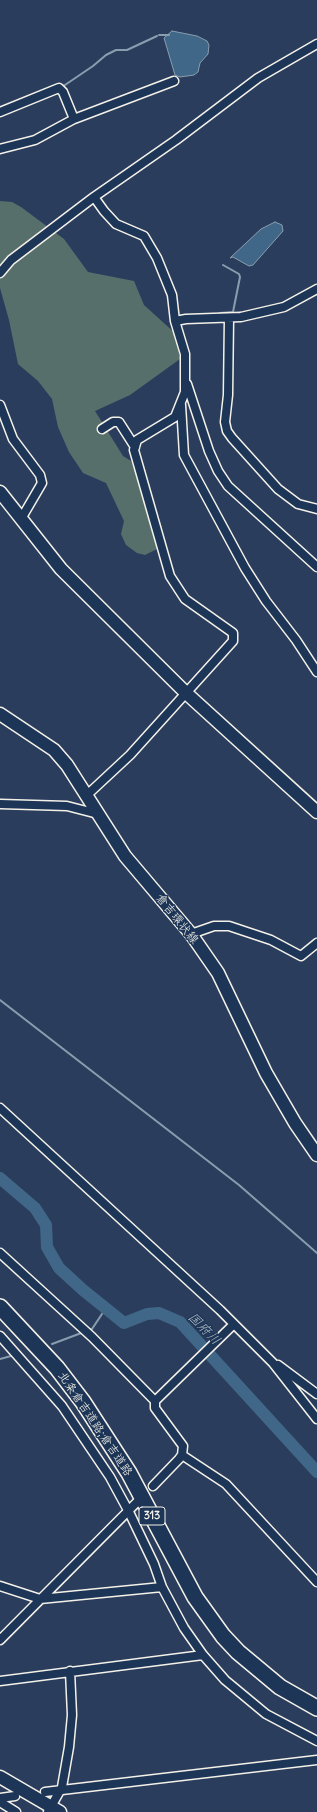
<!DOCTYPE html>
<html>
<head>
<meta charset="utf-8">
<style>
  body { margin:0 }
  canvas { display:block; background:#2b3d5c }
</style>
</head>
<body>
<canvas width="317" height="1812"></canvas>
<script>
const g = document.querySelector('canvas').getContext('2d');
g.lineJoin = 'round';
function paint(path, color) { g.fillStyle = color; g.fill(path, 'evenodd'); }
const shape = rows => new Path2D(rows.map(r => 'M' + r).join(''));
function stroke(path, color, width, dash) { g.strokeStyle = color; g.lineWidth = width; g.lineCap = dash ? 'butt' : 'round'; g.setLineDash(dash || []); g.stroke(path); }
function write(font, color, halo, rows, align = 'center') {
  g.font = font + ' Delius,"Klee One",sans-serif'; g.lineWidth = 3; g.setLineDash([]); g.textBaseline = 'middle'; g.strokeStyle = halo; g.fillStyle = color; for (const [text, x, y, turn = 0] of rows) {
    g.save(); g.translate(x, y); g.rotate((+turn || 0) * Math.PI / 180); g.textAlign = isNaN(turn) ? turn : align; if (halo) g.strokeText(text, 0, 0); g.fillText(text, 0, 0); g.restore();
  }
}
paint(shape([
  [0,201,12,202,21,207,64,239,88,272,134,281,144,305,176,334,180,359,130,395,95,411,123,456,131,461,148,498,161,547,145,555,137,553,126,545,121,534,124,521,106,483,83,473,69,452,58,427,52,399,38,381,18,364,9,320,0,288]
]), '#566f6b');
const water = shape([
  [172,31,197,36,207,41,209,45,208,54,200,63,198,72,194,75,180,77,175,75,164,38,172,31],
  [275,222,282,225,283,231,253,265,249,266,233,257,230,258,261,229,275,222]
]);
paint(water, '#406788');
stroke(water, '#889eae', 1);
stroke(shape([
  [159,35,169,35],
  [62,87,93,66,106,55,116,50,127,50,157,36],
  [220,313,233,312,240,277,239,274,223,265],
  [0,1000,239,1185,317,1253],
  [88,1330,92,1329,106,1308],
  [52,1344,84,1332],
  [0,1359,11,1356]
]), '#889eae', 2);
stroke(shape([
  [0,1178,35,1208,46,1225,47,1247,59,1268,83,1290,124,1323,147,1314,159,1313,180,1322,317,1472]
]), '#406788', 12);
const street = shape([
  [0,112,59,88,63,92,74,119],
  [0,149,35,140,74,119,174,81],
  [0,273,11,260,94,197,176,140,258,78,317,44],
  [229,318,228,395,225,422,227,431,232,438,278,489,298,504,317,509],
  [175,321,186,319,241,317,284,307,317,289],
  [187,384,209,451,218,471,228,486,317,567],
  [0,405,13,439,40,475,42,483,21,519],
  [181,405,184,455,245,568,266,601,296,640,317,672],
  [102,429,113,422,119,422,135,447],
  [87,795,130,755,233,641,233,633,185,599,170,576,134,450,137,440,175,417,185,392,185,354,175,321,172,295,157,258,144,236,116,224,104,211,94,197],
  [0,804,67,806,98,814],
  [191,934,214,926,229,926,271,940,301,956,317,943],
  [0,1108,220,1310,273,1363,317,1419],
  [0,1253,92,1337,155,1401,155,1408,183,1446,182,1455,179,1459,153,1486],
  [0,1336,62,1406,110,1477,129,1512,154,1564,162,1587,184,1628,203,1655,225,1680,266,1714,317,1741],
  [278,1365,317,1394],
  [155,1401,234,1324],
  [182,1455,226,1484,317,1582],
  [0,1586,40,1599,162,1587],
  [0,1640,138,1501],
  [0,1681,203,1655],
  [45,1792,317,1760],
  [0,1798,15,1796],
  [0,1802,16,1812],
  [48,1812,62,1787,69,1747,72,1715,70,1671]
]);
const secondary = shape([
  [0,492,61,569,185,692,317,812],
  [0,714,54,750,67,765,125,856,191,934,218,973,266,1073,295,1123,317,1155],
  [0,1777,60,1812]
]);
const highway = shape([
  [0,1307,57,1368,83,1402,129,1473,195,1597,223,1636,238,1652,280,1687,317,1708]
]);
stroke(street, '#f4f1e8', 11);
stroke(secondary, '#f4f1e8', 15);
stroke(highway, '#f4f1e8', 18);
stroke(street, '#1d3557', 8);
stroke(secondary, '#1d3557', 12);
stroke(highway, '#1d3557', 15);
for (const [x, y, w] of [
  [152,1516,26]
]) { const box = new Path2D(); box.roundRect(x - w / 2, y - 9, w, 18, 3); g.fillStyle = '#1d3557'; g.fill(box); stroke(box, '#f4f1e8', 1); }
write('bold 11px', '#f4f1e8', null, [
  ["313",152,1516]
]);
write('12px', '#f4f1e8', '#1d3557', [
  ["倉吉環状線",177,919,51],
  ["北条倉吉道路;倉吉道路",95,1424,56]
]);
write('italic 13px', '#b5c1c6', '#1d3557', [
  ["国府川",204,1329,45]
]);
</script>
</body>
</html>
